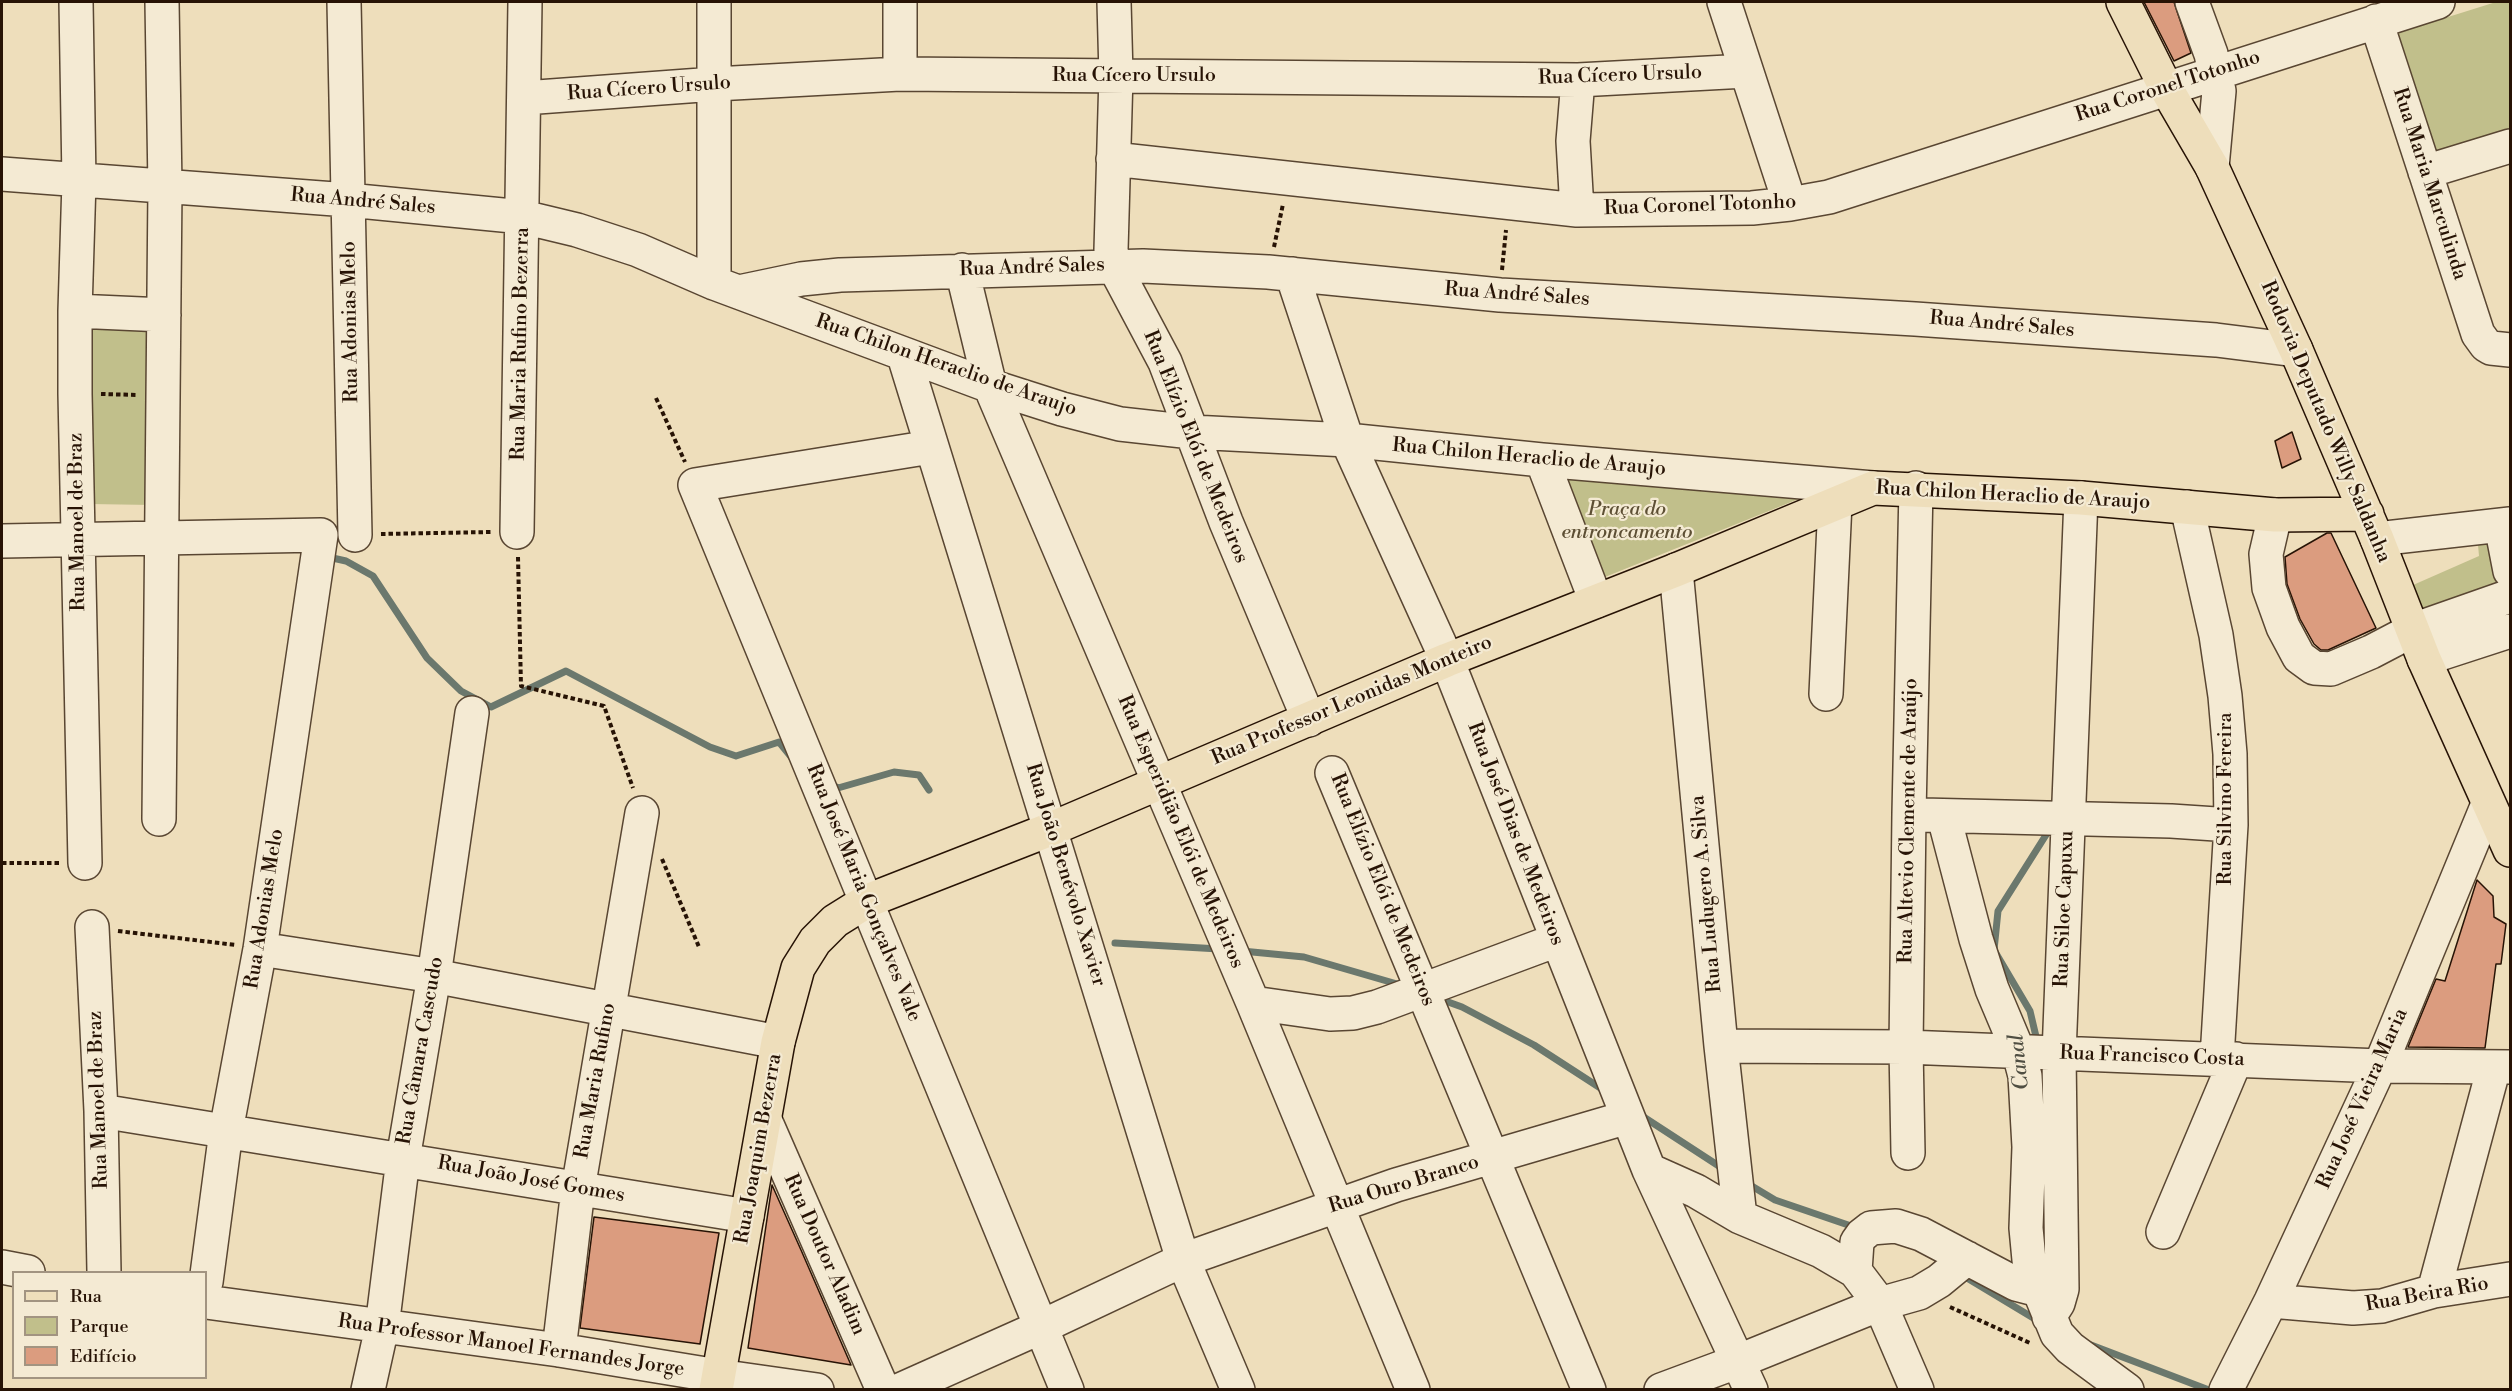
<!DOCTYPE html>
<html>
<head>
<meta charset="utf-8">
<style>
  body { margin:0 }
  #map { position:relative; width:2512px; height:1391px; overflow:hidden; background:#eedebb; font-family:"Libre Bodoni",serif }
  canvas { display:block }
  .frame { position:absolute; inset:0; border:3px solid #271305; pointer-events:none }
  .legend { position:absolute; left:12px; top:1271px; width:195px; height:108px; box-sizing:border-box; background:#f4ead3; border:2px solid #a29481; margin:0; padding:8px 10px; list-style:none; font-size:18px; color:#271305 }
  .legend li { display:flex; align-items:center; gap:12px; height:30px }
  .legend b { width:30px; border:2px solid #a29481 }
</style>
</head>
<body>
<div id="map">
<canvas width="2512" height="1391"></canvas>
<div class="frame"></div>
<ul class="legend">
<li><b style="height:8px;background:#eedebb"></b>Rua</li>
<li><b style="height:16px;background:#c1bf8b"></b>Parque</li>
<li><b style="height:16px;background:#db9c7f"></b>Edifício</li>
</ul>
</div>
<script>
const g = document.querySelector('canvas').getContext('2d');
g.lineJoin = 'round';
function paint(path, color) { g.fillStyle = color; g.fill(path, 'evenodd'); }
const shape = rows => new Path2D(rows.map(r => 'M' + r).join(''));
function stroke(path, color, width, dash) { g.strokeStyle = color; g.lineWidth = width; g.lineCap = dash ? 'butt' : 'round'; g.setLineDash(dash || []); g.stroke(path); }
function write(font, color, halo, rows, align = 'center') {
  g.font = font + ' "Libre Bodoni",serif'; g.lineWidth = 4.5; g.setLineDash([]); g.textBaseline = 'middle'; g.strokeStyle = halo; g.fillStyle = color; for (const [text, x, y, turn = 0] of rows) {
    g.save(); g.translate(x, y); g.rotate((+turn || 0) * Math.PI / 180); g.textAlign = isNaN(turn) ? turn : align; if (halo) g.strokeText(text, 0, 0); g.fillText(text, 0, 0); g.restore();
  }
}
paint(shape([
  [2496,2,2510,2,2510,129,2437,155,2397,33],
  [84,310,146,312,153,505,89,504],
  [1564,473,1811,494,1600,579],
  [2477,534,2510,538,2510,636,2438,661,2404,589,2479,556]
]), '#c1bf8b');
stroke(shape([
  [328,557,346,561,373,576,427,658,461,691,491,707,566,671,710,747,736,756,779,742,792,758],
  [830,784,838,788,894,772,919,775,929,790],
  [1115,943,1219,949],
  [1242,951,1304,957,1404,986],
  [1437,998,1462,1007,1534,1045,1605,1091],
  [2038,1045,2030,1011,1994,950,1998,911,2051,827],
  [1639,1114,1725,1170],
  [1745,1182,1775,1200,1857,1228],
  [1962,1275,2040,1322],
  [2091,1345,2209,1390]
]), '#6b786d', 7);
const building = shape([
  [2144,2,2174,2,2191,53,2174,61,2144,2],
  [2292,432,2301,459,2282,468,2275,441,2292,432],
  [2327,533,2331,533,2376,628,2328,650,2321,650,2314,644,2300,619,2287,584,2285,557,2327,533],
  [2477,880,2493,896,2494,917,2506,924,2501,964,2496,964,2485,1048,2408,1047,2436,979,2445,981,2477,880],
  [772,1185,801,1250,851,1365,748,1348,772,1185],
  [594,1217,719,1233,700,1344,580,1328,594,1217]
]);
paint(building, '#db9c7f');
stroke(building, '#271305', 1.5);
const minor = shape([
  [76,2,79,181,75,311,75,394,85,863],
  [344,2,355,535],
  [714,2,714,283],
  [1114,2,1116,75,1111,250,1114,266,1165,362,1226,522,1309,720],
  [1724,2,1790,204],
  [2192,2,2211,54,2219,91,2212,167],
  [2376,21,2478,334,2486,345,2491,348,2510,350],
  [900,74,900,2],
  [524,98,715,84,900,74,1578,80,1746,71],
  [1113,159,1577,210,1752,208,1790,204,1829,197,2438,2],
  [2425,172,2510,146],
  [2,174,348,200,523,217,577,230,638,250,714,283,990,386,1062,409,1120,424,1192,432,1347,440,1542,460,1873,488],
  [1577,210,1573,141,1578,80],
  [962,270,990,386,1253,1003,1413,1390],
  [1292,274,1347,440,1447,660,1649,1170,1751,1390],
  [739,292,801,279,840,275,1143,266,1268,272,1500,295,1915,319,2216,340,2296,350],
  [75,311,164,315],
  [904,356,1183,1260,1238,1390],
  [931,447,695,485,1067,1390],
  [1542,460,1596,601],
  [2187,507,2216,635,2225,696,2230,754,2231,825,2217,1058],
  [2275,515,2266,554,2269,588,2283,627,2299,657,2314,668,2331,669,2371,652,2413,630,2510,596],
  [2501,525,2510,571],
  [517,532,525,2],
  [2377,539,2510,524],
  [2,541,321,535,260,949,226,1131,206,1282],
  [1676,570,1721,1046,1740,1217],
  [2424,659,2510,631],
  [1826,694,1835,503],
  [1332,773,1589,1390],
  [1922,815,2171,821,2231,825],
  [1944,817,1976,939,1992,989,2019,1053,2025,1076,2029,1147,2026,1228,2029,1260,2039,1290,2057,1334,2070,1348,2127,1390],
  [159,819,165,187,162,2],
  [92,927,101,1111,104,1272],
  [260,949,434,976,778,1042],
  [1253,1003,1330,1014,1353,1013,1377,1007,1557,940],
  [1721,1046,1906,1047,2380,1066,2510,1067],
  [101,1111,747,1216],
  [765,1120,883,1390],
  [1908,1153,1906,1047,1909,814,1916,488],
  [1649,1170,1696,1191,1740,1217,1821,1251,1855,1271,1880,1304,1917,1390],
  [2163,1232,2236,1059],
  [2,1267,28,1272],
  [1855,1271,1857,1242,1862,1235,1871,1228,1896,1226,1921,1234,2016,1284,2039,1290],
  [2434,1291,2494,1067],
  [2271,1301,2353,1308,2382,1306,2434,1291,2510,1279],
  [206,1302,559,1350,718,1376,817,1390],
  [2049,1317,2058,1303,2062,1289,2059,1054,2081,498],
  [559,1350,578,1189,642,813],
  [368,1390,382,1327,403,1159,434,976,472,713],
  [900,1390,1041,1327,1183,1260,1396,1185,1628,1117],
  [1661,1390,1739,1361,1880,1304,1919,1293,1939,1281,1967,1258],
  [2226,1390,2271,1301,2380,1066,2488,804]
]);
const major = shape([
  [2123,2,2166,88,2212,167,2296,350,2377,539,2424,659,2510,850],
  [716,1390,778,1042,798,968,815,941,835,921,867,901,1051,829,1447,660,1676,570,1873,488,2081,498,2275,515,2367,514]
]);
stroke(minor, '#594632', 36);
stroke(major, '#271305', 36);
stroke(shape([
  [1274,247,1283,204],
  [1502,270,1506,230],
  [101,394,138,395],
  [656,398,685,462],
  [381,534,491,532],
  [518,557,521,686,604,706,633,788],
  [662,859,699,947],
  [2,863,61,863],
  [118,931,236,945],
  [1950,1307,2030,1343]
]), '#271305', 4, [4.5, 3]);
stroke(minor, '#f4ead3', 33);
stroke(major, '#eedebb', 33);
write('20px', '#271305', '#f4ead3', [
  ["Rua Cícero Ursulo",1134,76],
  ["Rua Cícero Ursulo",1620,76,-2],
  ["Rua Coronel Totonho",2168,87,-18],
  ["Rua Cícero Ursulo",649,89,-4],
  ["Rua Maria Marculinda",2429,184,72],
  ["Rua André Sales",363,202,5],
  ["Rua Coronel Totonho",1700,206,-2],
  ["Rua André Sales",1032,268,-2],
  ["Rua André Sales",1517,295,4],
  ["Rua Adonias Melo",351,322,-91],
  ["Rua André Sales",2002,325,5],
  ["Rua Maria Rufino Bezerra",521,344,-89],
  ["Rua Chilon Heraclio de Araujo",946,366,19],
  ["Rodovia Deputado Willy Saldanha",2325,422,67],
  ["Rua Elízio Elói de Medeiros",1195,447,68],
  ["Rua Chilon Heraclio de Araujo",1529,458,5],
  ["Rua Chilon Heraclio de Araujo",2013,496,3],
  ["Rua Manoel de Braz",78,522,-91],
  ["Rua Professor Leonidas Monteiro",1352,701,-23],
  ["Rua Silvino Fereira",2226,799,-90],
  ["Rua Altevio Clemente de Araújo",1909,821,-89],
  ["Rua Esperidião Elói de Medeiros",1180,832,67],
  ["Rua José Dias de Medeiros",1515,834,69],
  ["Rua João Benévolo Xavier",1065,875,73],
  ["Rua Elízio Elói de Medeiros",1382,890,68],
  ["Rua José Maria Gonçalves Vale",863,893,68],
  ["Rua Ludugero A. Silva",1707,894,-95],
  ["Rua Adonias Melo",265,909,-81],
  ["Rua Siloe Capuxu",2065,909,-88],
  ["Rua Câmara Cascudo",421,1051,-80],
  ["Rua Francisco Costa",2152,1057,2],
  ["Rua Maria Rufino",596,1081,-80],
  ["Rua José Vieira Maria",2363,1099,-66],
  ["Rua Manoel de Braz",99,1100,-92],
  ["Rua Joaquim Bezerra",759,1149,-80],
  ["Rua João José Gomes",531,1180,10],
  ["Rua Ouro Branco",1404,1185,-17],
  ["Rua Doutor Aladim",824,1255,66],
  ["Rua Beira Rio",2427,1295,-10],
  ["Rua Professor Manoel Fernandes Jorge",511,1346,8]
]);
write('italic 20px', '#5d4f34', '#f4ead3', [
  ["Praça do",1627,510],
  ["entroncamento",1627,533]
]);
write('italic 21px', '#4f4e42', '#f4ead3', [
  ["Canal",2020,1062,-96]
]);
</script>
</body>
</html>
